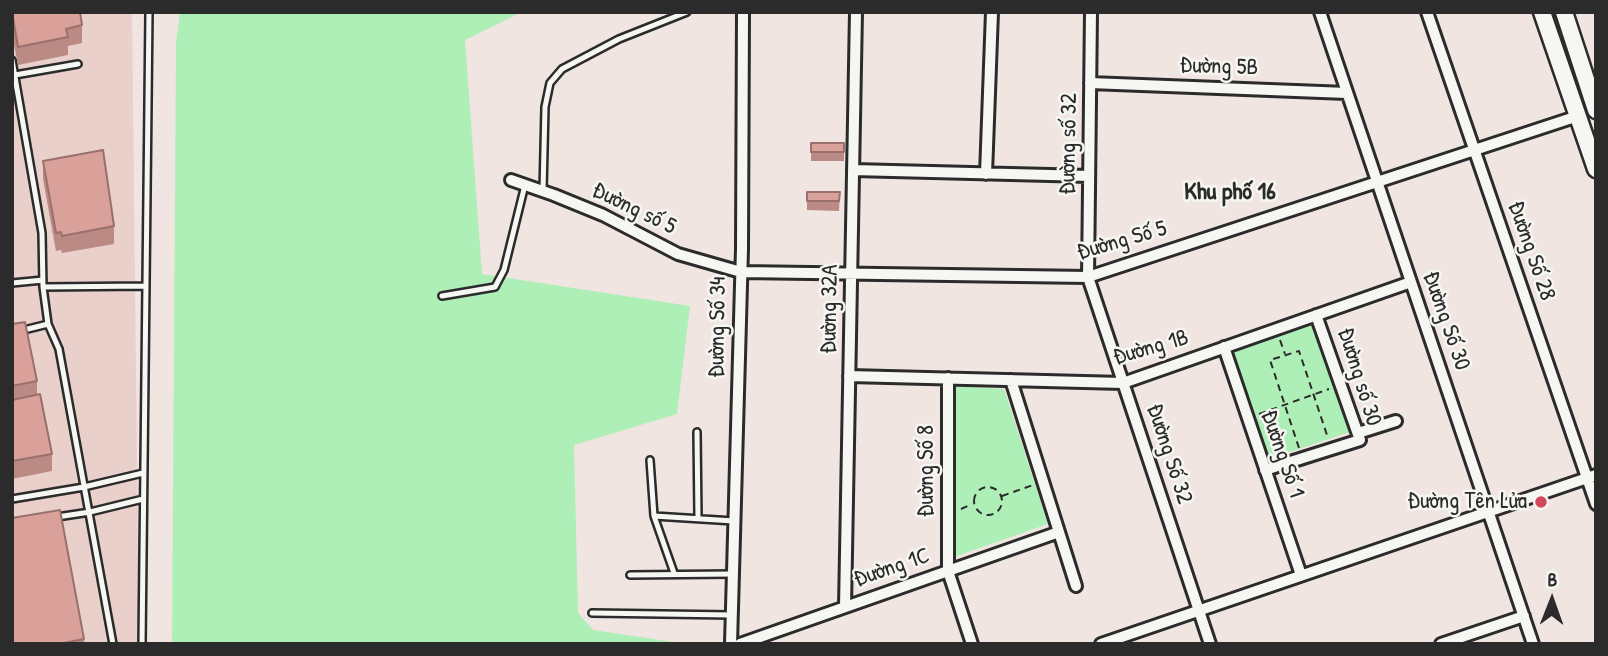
<!DOCTYPE html>
<html>
<head>
<meta charset="utf-8">
<style>
  body { margin:0 }
  #map { position:relative; width:1608px; height:656px; overflow:hidden; background:#f0e5e0; font-family:"Patrick Hand",sans-serif }
  canvas { display:block }
  .frame { position:absolute; inset:0; border:14px solid #2b2b2b; pointer-events:none }
  .north { position:absolute; left:1517px; top:565px; width:70px; height:70px; -webkit-text-stroke:5px #f6f6f2; paint-order:stroke; rotate:1deg; font-size:19px; font-weight:700; line-height:28px; text-align:center; color:#2b2b2b }
  .north::after { content:''; display:block; margin:auto; width:24px; height:32px; background:#2b2b2b; clip-path:polygon(50% 0,100% 100%,50% 72%,0 100%) }
</style>
</head>
<body>
<div id="map">
<canvas width="1608" height="656"></canvas>
<div class="frame"></div>
<div class="north">B</div>
</div>
<script>
const g = document.querySelector('canvas').getContext('2d');
g.lineJoin = 'round';
function paint(path, color) { g.fillStyle = color; g.fill(path, 'evenodd'); }
const shape = rows => new Path2D(rows.map(r => 'M' + r).join(''));
function stroke(path, color, width, dash) { g.strokeStyle = color; g.lineWidth = width; g.lineCap = dash ? 'butt' : 'round'; g.setLineDash(dash || []); g.stroke(path); }
function write(font, color, halo, rows, align = 'center') {
  g.font = font + ' "Patrick Hand",sans-serif'; g.lineWidth = 5; g.setLineDash([]); g.textBaseline = 'middle'; g.strokeStyle = halo; g.fillStyle = color; for (const [text, x, y, turn = 0] of rows) {
    g.save(); g.translate(x, y); g.rotate((+turn || 0) * Math.PI / 180); g.textAlign = isNaN(turn) ? turn : align; if (halo) g.strokeText(text, 0, 0); g.fillText(text, 0, 0); g.restore();
  }
}
paint(shape([
  [12,12,132,12,139,644,12,644]
]), '#e9d0cb');
paint(shape([
  [180,12,522,12,465,40,482,274,690,306,677,414,574,445,578,613,593,630,687,644,172,644,176,43],
  [1313,324,1350,432,1269,459,1232,351],
  [955,386,1004,389,1048,524,954,557]
]), '#aeefb8');
const service = shape([
  [12,60,42,233,43,287,48,324,59,349,113,644],
  [15,75,78,64],
  [543,191,545,107,550,83,562,69,619,39,687,12],
  [12,283,43,280],
  [43,287,145,286],
  [442,296,495,287,504,270,525,185],
  [12,333,48,324],
  [697,432,698,518],
  [650,460,654,516,734,521],
  [12,499,84,487,143,473],
  [654,516,674,573],
  [57,517,90,512,143,499],
  [630,575,733,574],
  [592,613,732,615],
  [142,644,149,12]
]);
const minor = shape([
  [1091,12,1088,277,1210,644],
  [1320,12,1533,644],
  [1427,12,1596,504],
  [1090,83,1347,93],
  [853,170,1089,176],
  [986,174,992,12],
  [511,180,554,195,603,215,678,254,741,272,1088,277,1578,116],
  [1224,347,1301,575],
  [849,376,1123,383,1411,282],
  [948,378,948,571,972,644],
  [1011,380,1076,586],
  [1358,433,1396,421],
  [1265,470,1360,440,1316,315],
  [845,607,856,12],
  [731,644,742,249,743,12],
  [740,644,1059,532],
  [1101,644,1596,475],
  [1441,644,1524,616]
]);
const secondary = shape([
  [1542,12,1596,169],
  [1564,12,1596,110]
]);
stroke(service, '#2b2b2b', 10);
stroke(minor, '#2b2b2b', 16);
stroke(secondary, '#2b2b2b', 21);
stroke(shape([
  [1280,340,1285,354],
  [1259,414,1329,389],
  [1299,448,1270,360,1299,351,1328,438],
  '974 501a14 14 0 1 1 28 0a14 14 0 1 1-28 0Z',
  [1002,496,1033,485],
  [961,509,972,504]
]), '#2b2b2b', 2, [7, 5]);
stroke(service, '#f6f6f2', 5);
stroke(minor, '#f6f6f2', 10);
stroke(secondary, '#f6f6f2', 16);
paint(shape([
  [12,12,82,25,82,43,68,46,68,55,18,65,12,34],
  [811,143,844,143,844,161,811,161],
  [43,161,114,226,114,244,62,253,61,250,56,251,43,179],
  [807,192,840,192,839,211,807,210],
  [12,324,37,381,37,395,52,454,52,471,12,479],
  [84,639,84,644,12,644]
]), '#bb8a84');
const building = shape([
  [12,12,80,12,82,25,66,29,68,37,18,47,12,12],
  [811,143,844,143,844,152,811,152,811,143],
  [103,150,114,226,62,236,61,232,56,233,43,161,103,150],
  [807,192,840,192,839,201,807,201,807,192],
  [25,322,37,381,12,386,12,324,25,322],
  [40,394,52,454,12,461,12,400,40,394],
  [60,510,84,639,59,644,12,644,12,518,60,510]
]);
paint(building, '#daa09a');
stroke(building, '#99706c', 2);
for (const [x, y, r, color] of [
  [1541,502,7,"#d1495b"]
]) { const dot = new Path2D(); dot.arc(x, y, r, 0, 2 * Math.PI); g.fillStyle = color; g.fill(dot); stroke(dot, '#f6f6f2', 2.5); }
write('23px', '#2b2b2b', '#f6f6f2', [
  ["Đường 5B",1219,67,2],
  ["Đường số 32",1069,144,-89],
  ["Đường số 5",634,209,26],
  ["Đường Số 5",1122,241,-16],
  ["Đường Số 28",1531,251,71],
  ["Đường 32A",830,309,-89],
  ["Đường Số 30",1446,321,71],
  ["Đường Số 34",718,327,-89],
  ["Đường 1B",1151,348,-16],
  ["Đường số 30",1359,377,73],
  ["Đường Số 32",1169,454,72],
  ["Đường Số 1",1282,454,71],
  ["Đường Số 8",927,471,-90],
  ["Đường 1C",892,568,-19]
]);
write('23px', '#2b2b2b', '#f6f6f2', [
  ["Đường Tên Lửa",1527,502]
], 'right');
write('bold 24px', '#2b2b2b', '#f6f6f2', [
  ["Khu phố 16",1230,193]
]);
</script>
</body>
</html>
